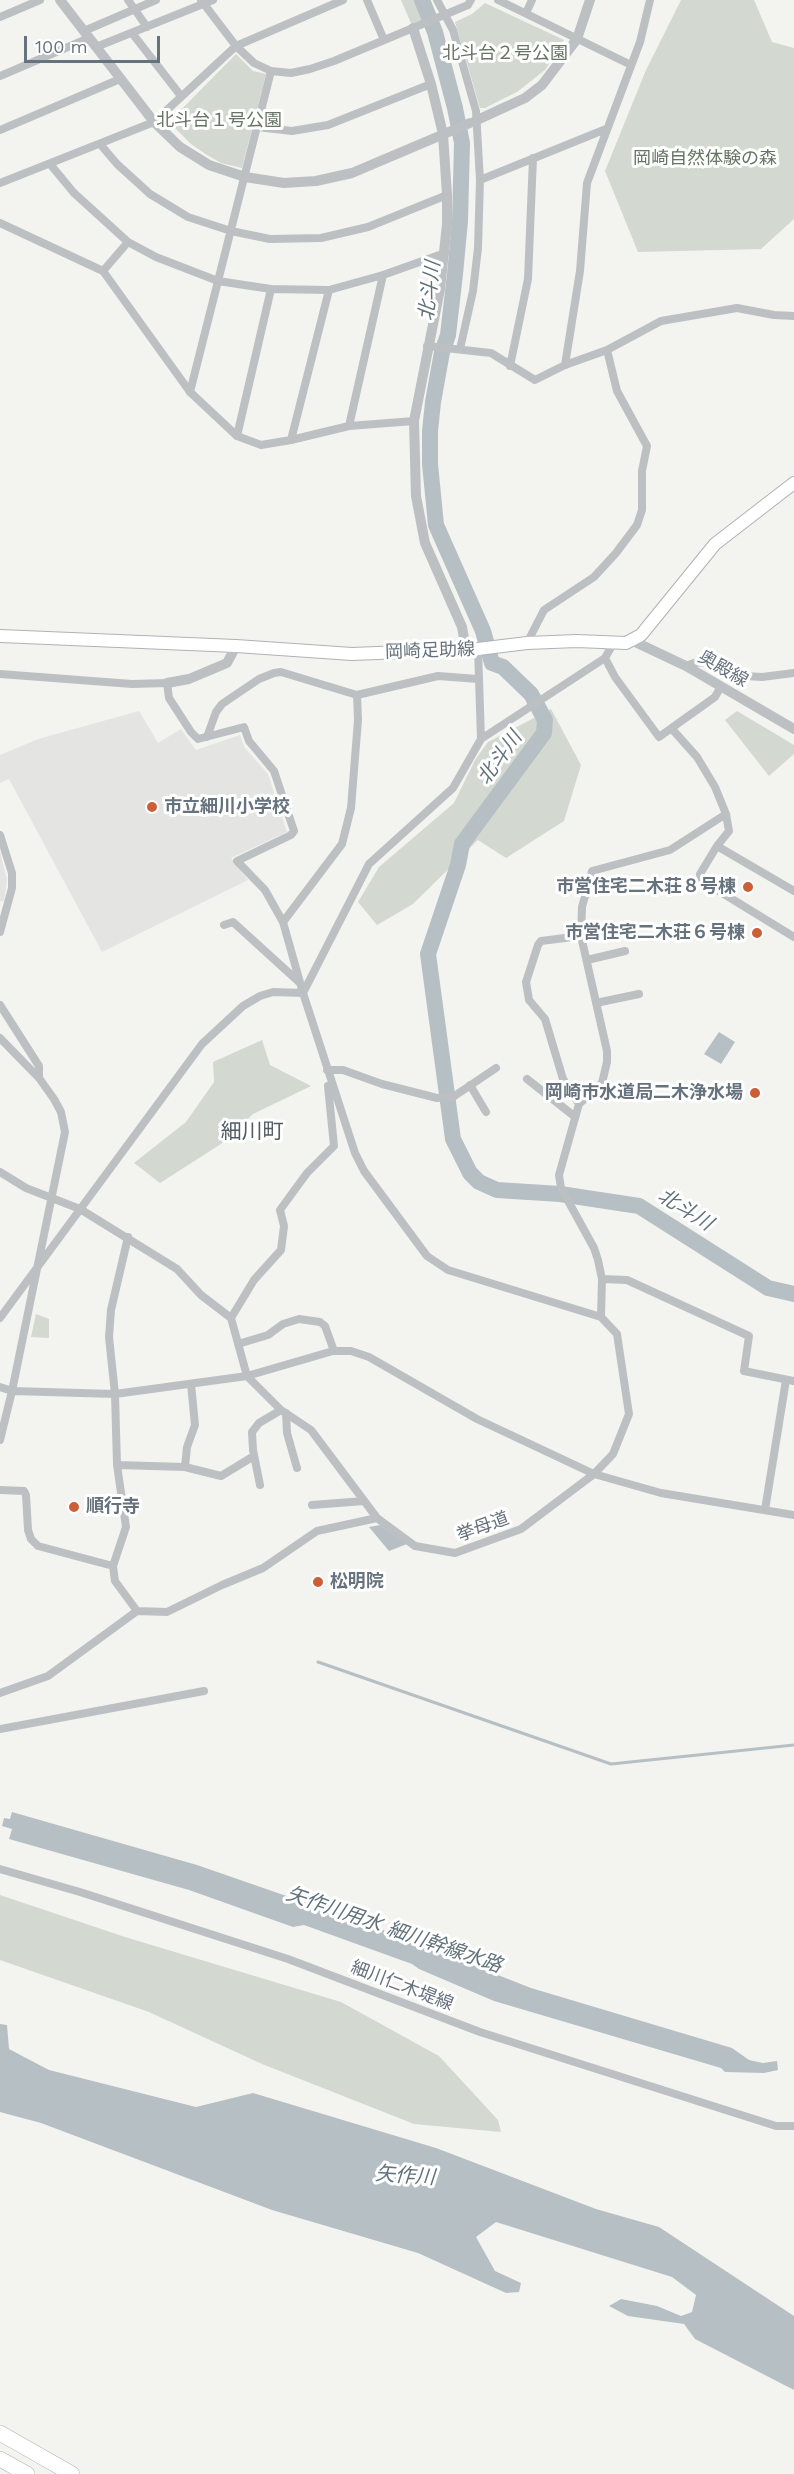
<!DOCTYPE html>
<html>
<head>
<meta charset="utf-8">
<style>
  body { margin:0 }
  #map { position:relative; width:794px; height:2474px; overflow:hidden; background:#f3f4f0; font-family:"Work Sans",sans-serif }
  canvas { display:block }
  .scale { position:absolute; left:24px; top:36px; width:136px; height:27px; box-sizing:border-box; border:3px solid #66727d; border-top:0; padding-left:8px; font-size:18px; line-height:21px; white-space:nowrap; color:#66727d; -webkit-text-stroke:4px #fff; paint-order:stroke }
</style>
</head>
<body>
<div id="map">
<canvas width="794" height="2474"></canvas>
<div class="scale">100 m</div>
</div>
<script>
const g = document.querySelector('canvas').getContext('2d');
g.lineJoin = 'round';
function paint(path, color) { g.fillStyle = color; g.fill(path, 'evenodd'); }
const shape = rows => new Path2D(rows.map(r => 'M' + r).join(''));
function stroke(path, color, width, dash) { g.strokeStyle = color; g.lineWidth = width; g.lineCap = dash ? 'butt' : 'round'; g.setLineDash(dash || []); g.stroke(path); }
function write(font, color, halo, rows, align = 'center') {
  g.font = font + ' "Work Sans","Noto Sans JP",sans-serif'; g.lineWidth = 6; g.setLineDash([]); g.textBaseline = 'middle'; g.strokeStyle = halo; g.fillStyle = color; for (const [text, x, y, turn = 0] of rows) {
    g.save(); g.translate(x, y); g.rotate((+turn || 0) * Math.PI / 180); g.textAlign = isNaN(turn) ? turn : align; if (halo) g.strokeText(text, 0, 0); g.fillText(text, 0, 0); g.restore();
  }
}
paint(shape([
  [139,711,158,743,181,729,196,750,240,735,244,747,268,774,287,832,231,858,248,880,102,952,9,779,0,783,0,755,38,739],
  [0,851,7,880,4,901,0,901]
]), '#e4e5e3');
paint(shape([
  [401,0,418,0,427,22,413,28],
  [681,0,754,0,772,42,794,48,794,219,761,249,638,252,605,171,646,70],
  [485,3,564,40,545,70,517,92,485,108,480,108,455,22,472,14],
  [236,54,253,71,266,74,242,168,221,163,207,155,191,144,169,122],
  [551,709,581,765,564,821,506,858,478,840,413,904,377,925,358,902,379,867,454,803,475,760,488,742],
  [737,711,794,745,794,754,769,776,725,720],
  [262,1040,270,1065,311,1086,253,1114,221,1144,160,1183,134,1163,186,1122,214,1082,213,1062],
  [36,1314,49,1319,49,1338,31,1337],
  [0,1895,125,1937,341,2002,439,2056,498,2120,501,2132,414,2124,262,2064,149,2012,0,1960]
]), '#d3d8d0');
paint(shape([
  [719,1032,735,1042,721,1064,704,1054],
  [380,1525,407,1544,389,1551,369,1527],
  [12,1812,197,1865,373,1926,531,1988,732,2048,749,2060,763,2063,777,2061,778,2070,764,2073,725,2072,721,2068,494,2001,419,1969,412,1964,304,1925,293,1927,189,1890,9,1839,12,1829,2,1826,4,1818,10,1819],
  [0,2024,7,2025,9,2049,49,2070,196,2107,253,2093,436,2148,596,2209,659,2227,794,2316,794,2390,695,2339,684,2324,628,2316,609,2306,621,2299,657,2306,681,2316,692,2312,696,2295,672,2277,496,2222,476,2237,495,2271,521,2283,519,2292,506,2293,418,2253,272,2210,41,2123,0,2112]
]), '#b6bfc3');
stroke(shape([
  [318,1662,611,1764,794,1745]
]), '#b6bfc3', 3);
stroke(shape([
  [422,0,435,32,455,108,462,143,460,221,455,274,448,335,442,352,433,402,430,431,430,464,436,525,483,631,492,663,503,667,531,694,545,720,544,733,462,844,458,865,428,954,453,1139,470,1173,479,1182,497,1190,560,1194,639,1206,768,1288,794,1294]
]), '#b6bfc3', 16);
const primary = shape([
  [0,636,236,646,352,654,478,649,527,643,577,641,626,643,641,635,715,544,794,483]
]);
const motorway = shape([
  [0,2433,72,2474],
  [0,2459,27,2474]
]);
stroke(primary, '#afb2b6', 14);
stroke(motorway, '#b0b3b6', 16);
stroke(shape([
  [128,0,147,27],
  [201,0,236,46,254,63,271,71,291,73,310,69,334,61,468,5,471,0],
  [367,0,384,40],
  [437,0,453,30,476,111,480,180,478,248,473,291,460,349],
  [498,0,631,65],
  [526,13,532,0],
  [0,17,40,0],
  [84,31,156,0],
  [132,33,181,96],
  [96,47,213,0],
  [0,76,89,38],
  [257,127,292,131,328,125,431,84],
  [0,130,120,79],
  [100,144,117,164,150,194,188,217,231,231,270,239,321,238,368,227,447,195],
  [50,164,74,193,128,242,156,257,218,281,271,289,329,290,383,275,445,253],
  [480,180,606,129],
  [0,183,154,122,236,46,343,0],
  [0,223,103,271,190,392,237,436,261,445,291,440,349,426,414,421],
  [103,271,128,242],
  [427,346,491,353,535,380,565,365,607,350,661,321,737,308,774,315,794,316],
  [565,365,580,271,587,183,640,42,650,0],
  [510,366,528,279,533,158],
  [190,392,271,71],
  [349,426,383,275],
  [237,436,271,289],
  [291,440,329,290],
  [527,643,544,610,594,577,616,553,637,525,642,510,642,471,647,446,617,391,607,350],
  [478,649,481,739],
  [605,658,615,677,659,737,715,697,720,688],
  [686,666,694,663,707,662,745,676,762,677,794,673],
  [0,674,132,684,167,683,169,698,191,732,198,739,244,727,249,741,274,771,294,831,291,835,237,861,265,890,283,922,303,993,273,992,260,996,243,1006,202,1044,0,1318],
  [672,729,697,757,715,787,726,814,729,831,717,846,700,874,701,880,794,937],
  [207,737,216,712,222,704,259,679,274,673,281,672,357,695,438,676,478,679],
  [0,835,12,873,12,888,0,932],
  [717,846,794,891],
  [283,922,342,844,351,808,358,720,357,695],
  [224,925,233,922,299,982],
  [587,960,625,951],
  [596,1003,639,994],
  [0,1005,39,1066,39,1078],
  [0,1038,39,1078,54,1099,61,1112,65,1132,12,1391,0,1440],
  [327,1070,343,1070,382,1084,437,1098,453,1097,496,1068],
  [527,1079,574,1116],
  [470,1085,486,1112],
  [579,1104,563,1079,545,1019,529,1000,526,982,538,945,541,941,581,936],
  [0,1172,26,1188,80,1209,177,1269,201,1295,231,1318,247,1376,281,1410,311,1430,377,1518,415,1546,455,1553,521,1529,594,1474,613,1454,629,1414,617,1334,601,1317,448,1270,427,1256,364,1171,355,1153,303,993,369,864,453,788,481,739,605,658,614,642],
  [128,1237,111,1310,109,1337,115,1394,117,1465,126,1527,113,1566,115,1581,137,1611],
  [602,1279,627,1280,749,1336,744,1371,794,1381],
  [601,1317,602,1279,598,1260,594,1248,561,1188,559,1175,579,1104,602,1083,607,1062,607,1051,581,936,582,907,592,871,670,850,726,814],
  [231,1318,254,1280,281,1250,284,1226,280,1210,307,1173,334,1146,328,1086],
  [238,1344,268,1335,283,1324,299,1319,320,1322,325,1326,334,1351],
  [0,1387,12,1391,115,1394,247,1376,333,1351,351,1351,369,1357,477,1419,594,1474,661,1493,794,1515],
  [286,1413,287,1433,297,1468],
  [117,1465,185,1467,221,1476,254,1456],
  [185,1467,187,1447,195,1425,191,1384],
  [260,1485,253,1450,252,1432,259,1423,281,1410],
  [0,1490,24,1491,26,1495,28,1530,31,1539,38,1546,113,1566],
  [312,1505,364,1501],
  [765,1510,786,1380],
  [0,1693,48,1676,137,1611,167,1612,222,1585,263,1568,317,1531,377,1518],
  [0,1729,204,1691],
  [0,1869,80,1892,288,1959,480,2032,776,2126,794,2126]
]), '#bdc0c3', 8);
stroke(shape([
  [60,0,154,122,180,147,209,165,245,177,284,183,316,181,352,173,470,123],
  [413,28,431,84,443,134,447,195,447,224,440,289,414,421,416,496,425,543,462,627,466,650],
  [475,121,525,98,542,85,577,39,590,0],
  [633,641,686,666,794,729],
  [167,683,189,679,227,663,236,646]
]), '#bdc0c3', 10);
stroke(primary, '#fff', 12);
stroke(motorway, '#fff', 15);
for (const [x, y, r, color] of [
  [152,807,6,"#cc5f38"],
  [748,887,6,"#cc5f38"],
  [757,933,6,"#cc5f38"],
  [755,1093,6,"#cc5f38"],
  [74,1507,6,"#cc5f38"],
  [318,1582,6,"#cc5f38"]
]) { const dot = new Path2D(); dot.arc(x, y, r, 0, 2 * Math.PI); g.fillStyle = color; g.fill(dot); stroke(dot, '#fff', 2); }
write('18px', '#677564', '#fff', [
  ["北斗台２号公園",505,54],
  ["北斗台１号公園",219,121],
  ["岡崎自然体験の森",705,159]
]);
write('18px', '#66727d', '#fff', [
  ["岡崎足助線",430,651,-2],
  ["奥殿線",723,669,30],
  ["挙母道",483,1527,-20],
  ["細川仁木堤線",402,1986,21]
]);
write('bold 18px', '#66727d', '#fff', [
  ["市立細川小学校",164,807],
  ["市営住宅二木荘８号棟",736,887,"right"],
  ["市営住宅二木荘６号棟",745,933,"right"],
  ["岡崎市水道局二木浄水場",743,1093,"right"],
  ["順行寺",86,1507],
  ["松明院",330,1582]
], 'left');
write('italic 20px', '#62737b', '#fff', [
  ["北斗川",430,291,-83],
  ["北斗川",500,758,-54],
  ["北斗川",685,1210,32],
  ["矢作川用水 細川幹線水路",394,1930,19],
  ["矢作川",405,2176,4]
]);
write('21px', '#535c64', '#fff', [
  ["細川町",252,1132]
]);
</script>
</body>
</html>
